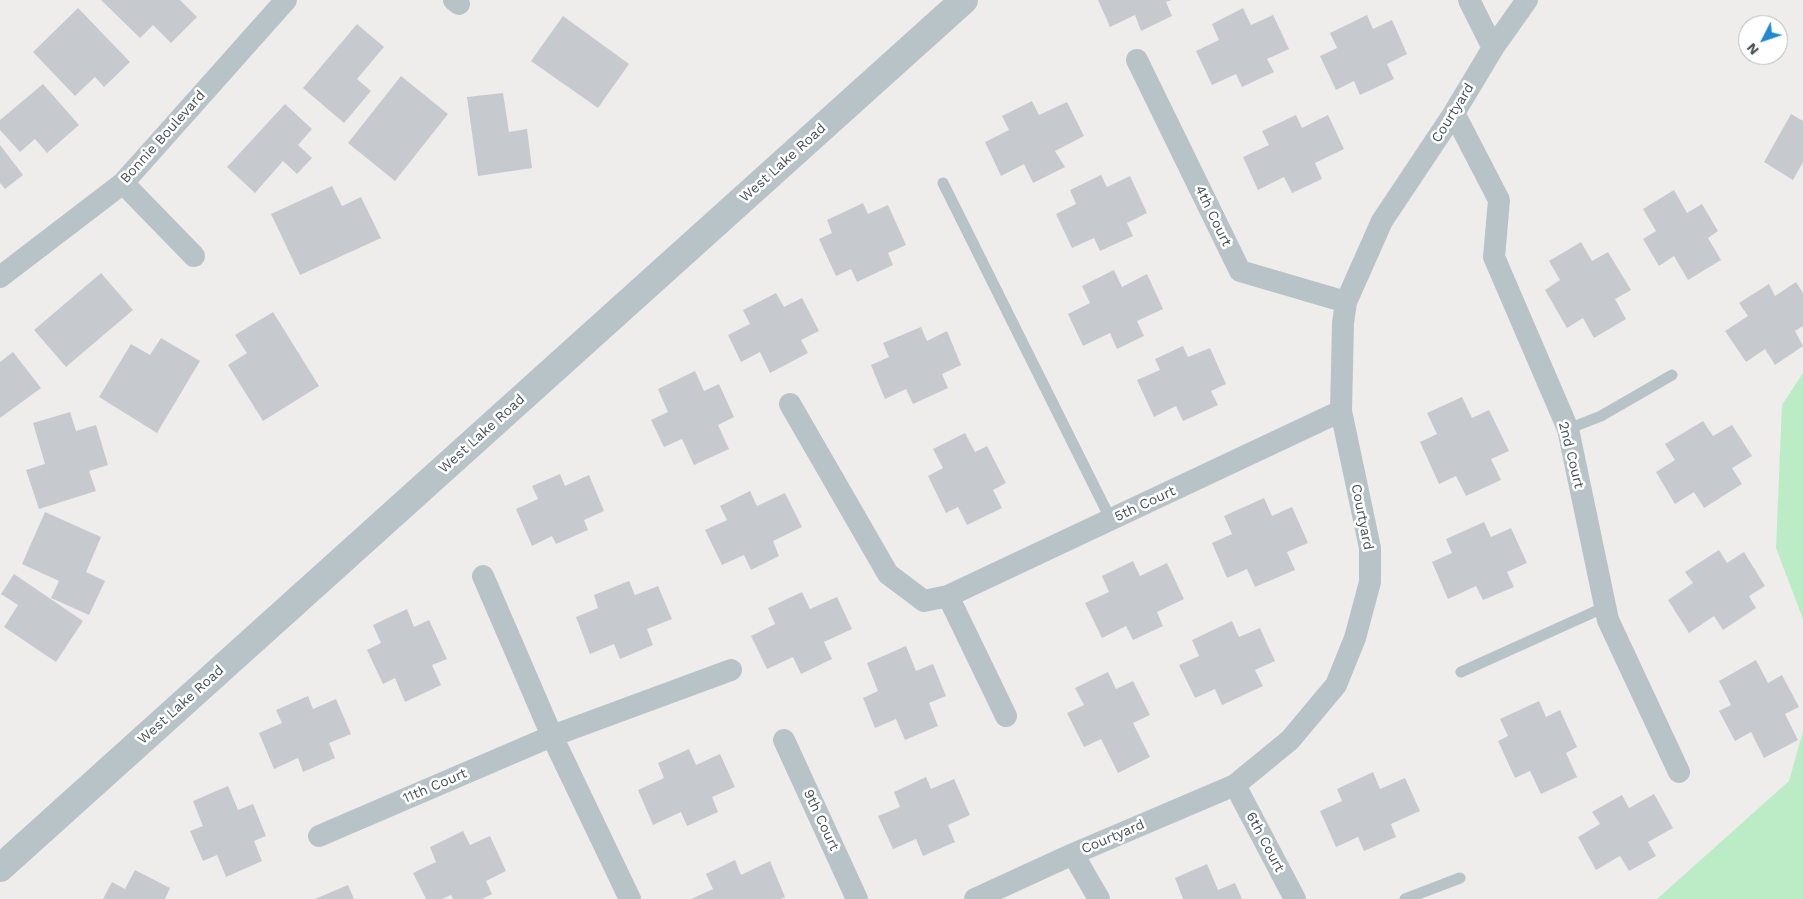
<!DOCTYPE html>
<html>
<head>
<meta charset="utf-8">
<style>
  body { margin:0 }
  #map { position:relative; width:1803px; height:899px; overflow:hidden; background:#efecec; font-family:"Work Sans",sans-serif }
  canvas { display:block }
  .north { position:absolute; left:1738px; top:15px; width:50px; height:50px; box-sizing:border-box; background:#fff; border:1px solid #b5babc; border-radius:50%; rotate:229deg; font-size:14px; font-weight:700; line-height:20px; text-align:center; color:#455258 }
  .north::after { content:''; display:block; margin:auto; width:18px; height:22px; background:#2189d4; clip-path:polygon(50% 0,100% 100%,50% 72%,0 100%) }
</style>
</head>
<body>
<div id="map">
<canvas width="1803" height="899"></canvas>
<div class="north">N</div>
</div>
<script>
const g = document.querySelector('canvas').getContext('2d');
g.lineJoin = 'round';
function paint(path, color) { g.fillStyle = color; g.fill(path, 'evenodd'); }
const shape = rows => new Path2D(rows.map(r => 'M' + r).join(''));
function stroke(path, color, width, dash) { g.strokeStyle = color; g.lineWidth = width; g.lineCap = dash ? 'butt' : 'round'; g.setLineDash(dash || []); g.stroke(path); }
function write(font, color, halo, rows, align = 'center') {
  g.font = font + ' "Work Sans",sans-serif'; g.lineWidth = 5; g.setLineDash([]); g.textBaseline = 'middle'; g.strokeStyle = halo; g.fillStyle = color; for (const [text, x, y, turn = 0] of rows) {
    g.save(); g.translate(x, y); g.rotate((+turn || 0) * Math.PI / 180); g.textAlign = isNaN(turn) ? turn : align; if (halo) g.strokeText(text, 0, 0); g.fillText(text, 0, 0); g.restore();
  }
}
paint(shape([
  [1803,373,1803,619,1776,548,1782,405],
  [1803,731,1803,899,1657,899,1789,781]
]), '#bbecc6');
paint(shape([
  [101,0,180,0,197,17,171,43,153,25,140,38],
  [1098,0,1172,0,1166,2,1172,16,1141,31,1135,15,1110,27],
  [78,8,130,62,104,87,95,77,75,96,33,52],
  [1243,8,1251,25,1273,15,1289,49,1267,59,1274,72,1242,87,1236,74,1212,85,1196,51,1219,40,1212,24],
  [1367,15,1373,29,1392,20,1407,54,1387,64,1394,79,1360,95,1354,81,1336,90,1320,56,1337,48,1330,33],
  [563,16,629,64,598,108,531,61],
  [357,24,384,47,357,79,371,91,344,123,303,88],
  [401,76,448,114,395,181,348,143],
  [43,84,79,125,47,153,35,139,20,152,0,130,0,120],
  [503,93,509,132,527,129,532,168,478,176,467,97],
  [1032,101,1039,115,1067,102,1084,136,1055,151,1065,167,1033,183,1024,164,1001,176,985,142,1009,130,1002,116],
  [285,104,312,129,298,145,312,158,297,174,283,161,255,193,227,167],
  [1791,114,1803,121,1803,162,1793,180,1764,162],
  [1296,115,1302,128,1328,115,1344,149,1315,163,1322,179,1292,193,1284,177,1258,190,1243,157,1269,145,1262,131],
  [0,145,23,175,5,189,0,183],
  [1101,175,1107,187,1130,176,1147,213,1127,223,1133,236,1100,251,1094,238,1072,248,1056,214,1076,204,1070,190],
  [332,186,342,206,361,197,381,238,300,275,271,214],
  [1674,190,1687,213,1702,204,1718,231,1708,238,1721,260,1688,280,1674,256,1659,266,1643,239,1656,231,1643,209],
  [863,203,868,214,888,205,906,245,888,253,893,265,857,282,851,269,836,276,819,239,832,233,827,220],
  [1581,242,1592,261,1608,252,1631,290,1615,299,1626,319,1594,338,1583,318,1567,328,1545,290,1560,280,1549,261],
  [1114,270,1122,287,1147,274,1163,309,1137,321,1144,336,1117,349,1110,333,1083,346,1068,314,1090,303,1082,286],
  [101,273,133,310,66,367,34,330],
  [1796,282,1803,293,1803,326,1795,331,1803,346,1775,365,1765,349,1746,362,1725,331,1748,316,1739,303,1769,284,1775,296],
  [776,293,784,307,802,298,819,331,801,340,808,353,770,373,760,352,741,362,728,335,750,324,743,310],
  [273,312,319,386,263,421,228,365,247,353,235,335],
  [921,327,927,341,947,331,961,365,942,374,948,388,913,404,906,389,885,399,871,365,889,357,883,343],
  [161,338,200,361,157,433,99,397,131,344,150,355],
  [1183,346,1188,357,1210,348,1226,384,1211,391,1218,405,1183,421,1176,406,1154,417,1137,380,1160,370,1155,359],
  [13,352,41,388,0,418,0,362],
  [695,371,704,391,719,384,734,417,718,425,729,449,694,465,682,439,664,447,651,420,668,412,658,389],
  [1462,397,1472,418,1489,410,1509,451,1491,459,1501,480,1466,496,1456,476,1439,484,1420,442,1437,434,1427,413],
  [70,412,76,431,96,425,108,465,89,471,96,491,39,509,26,470,45,464,33,423],
  [1703,421,1713,436,1732,425,1752,456,1732,468,1742,484,1704,508,1694,492,1675,504,1656,472,1675,460,1665,444],
  [965,433,975,452,987,446,1006,483,993,490,1002,508,967,525,958,507,946,513,928,476,943,468,933,449],
  [560,474,565,486,589,475,604,511,584,520,588,530,556,544,552,536,532,546,516,509,538,499,532,486],
  [750,491,757,506,785,493,802,527,773,541,779,556,751,570,744,555,722,565,705,530,727,520,720,506],
  [1264,498,1272,516,1292,507,1308,543,1287,552,1295,570,1255,587,1247,569,1227,578,1212,543,1232,534,1224,516],
  [45,512,101,537,86,572,105,581,89,615,51,598,59,581,22,564],
  [1484,522,1491,537,1511,528,1527,563,1507,572,1514,587,1483,600,1476,586,1448,599,1432,562,1452,553,1446,539],
  [1719,550,1727,563,1744,552,1765,586,1749,596,1756,608,1723,630,1714,616,1689,633,1668,600,1693,583,1685,572],
  [1133,561,1140,576,1167,563,1184,599,1157,612,1163,626,1133,640,1126,626,1102,638,1085,603,1109,592,1102,576],
  [14,574,83,621,56,662,4,627,18,605,1,594],
  [629,581,635,595,658,586,672,619,647,629,653,645,620,659,614,644,590,654,576,617,598,608,594,595],
  [802,592,810,609,837,597,852,629,824,642,832,659,801,674,793,657,767,669,751,636,775,624,768,608],
  [407,609,414,627,429,620,447,659,432,665,441,685,405,702,395,678,383,684,367,650,381,643,373,625],
  [1232,621,1239,637,1260,628,1267,644,1275,661,1255,670,1263,686,1222,705,1215,689,1195,698,1179,665,1199,656,1192,640],
  [906,646,916,671,933,664,946,696,929,703,938,726,905,740,896,719,875,728,863,698,878,691,867,663],
  [1756,660,1768,683,1782,675,1799,707,1785,714,1798,740,1764,758,1751,732,1735,741,1719,711,1731,705,1719,681],
  [1108,672,1116,689,1133,681,1150,715,1133,723,1150,757,1118,773,1101,739,1084,747,1067,713,1084,705,1075,688],
  [308,696,313,709,336,699,351,734,329,743,335,758,303,772,298,758,274,769,259,733,282,723,276,710],
  [1539,701,1546,717,1560,710,1577,747,1566,753,1577,777,1541,794,1530,771,1515,778,1498,741,1508,736,1500,719],
  [689,749,696,765,720,754,735,787,712,797,718,812,687,826,681,812,653,825,638,790,664,778,658,763],
  [1373,772,1380,789,1405,778,1420,811,1391,824,1396,837,1364,851,1358,837,1336,847,1320,811,1342,801,1337,789],
  [926,777,931,789,954,779,970,815,948,825,955,842,923,856,916,839,893,849,878,816,900,807,894,792],
  [228,786,238,810,253,804,266,836,254,841,262,861,226,877,217,855,203,861,190,831,203,826,193,801],
  [1654,794,1673,828,1648,842,1656,856,1629,871,1620,856,1596,870,1578,837,1600,824,1592,812,1622,795,1629,808],
  [463,831,470,845,490,836,506,871,486,881,492,894,482,899,453,899,451,895,442,899,426,899,413,873,436,862,430,847],
  [735,860,741,875,770,861,785,897,781,899,691,899,713,889,706,874],
  [1207,864,1218,890,1235,883,1242,899,1183,899,1175,878],
  [135,870,170,888,165,899,103,899,112,882,125,889],
  [348,885,354,899,315,899,329,893]
]), '#c6cacf');
stroke(shape([
  [943,183,1111,520],
  [1568,429,1601,416,1672,375],
  [1461,672,1605,607],
  [1405,899,1460,878]
]), '#b8c3c8', 11);
stroke(shape([
  [454,0,459,4],
  [1469,0,1493,48],
  [1137,60,1240,271,1346,302],
  [1454,113,1499,200,1494,257,1568,429,1608,620,1679,772],
  [123,183,194,256],
  [0,277,123,183,286,0],
  [790,404,888,574,924,601,948,596,1341,411],
  [483,576,552,736,630,899],
  [948,596,1006,716],
  [784,740,857,899],
  [1235,785,1295,899],
  [319,836,552,736,731,670],
  [1073,854,1099,899],
  [975,899,1073,854,1235,785,1290,740,1336,685,1355,638,1370,582,1370,548,1341,411,1343,323,1346,302,1382,221,1454,113,1493,48,1527,0]
]), '#b8c3c8', 22);
stroke(shape([
  [0,868,964,0]
]), '#b8c3c8', 28);
write('14px', '#455258', '#fff', [
  ["Courtyard",1453,113,-58],
  ["Bonnie Boulevard",163,137,-48],
  ["West Lake Road",783,163,-42],
  ["4th Court",1213,216,64],
  ["West Lake Road",482,434,-42],
  ["2nd Court",1571,455,76],
  ["5th Court",1145,504,-25],
  ["Courtyard",1362,517,79],
  ["West Lake Road",181,705,-42],
  ["11th Court",435,786,-23],
  ["9th Court",821,820,65],
  ["Courtyard",1113,837,-23],
  ["6th Court",1265,842,62]
]);
</script>
</body>
</html>
